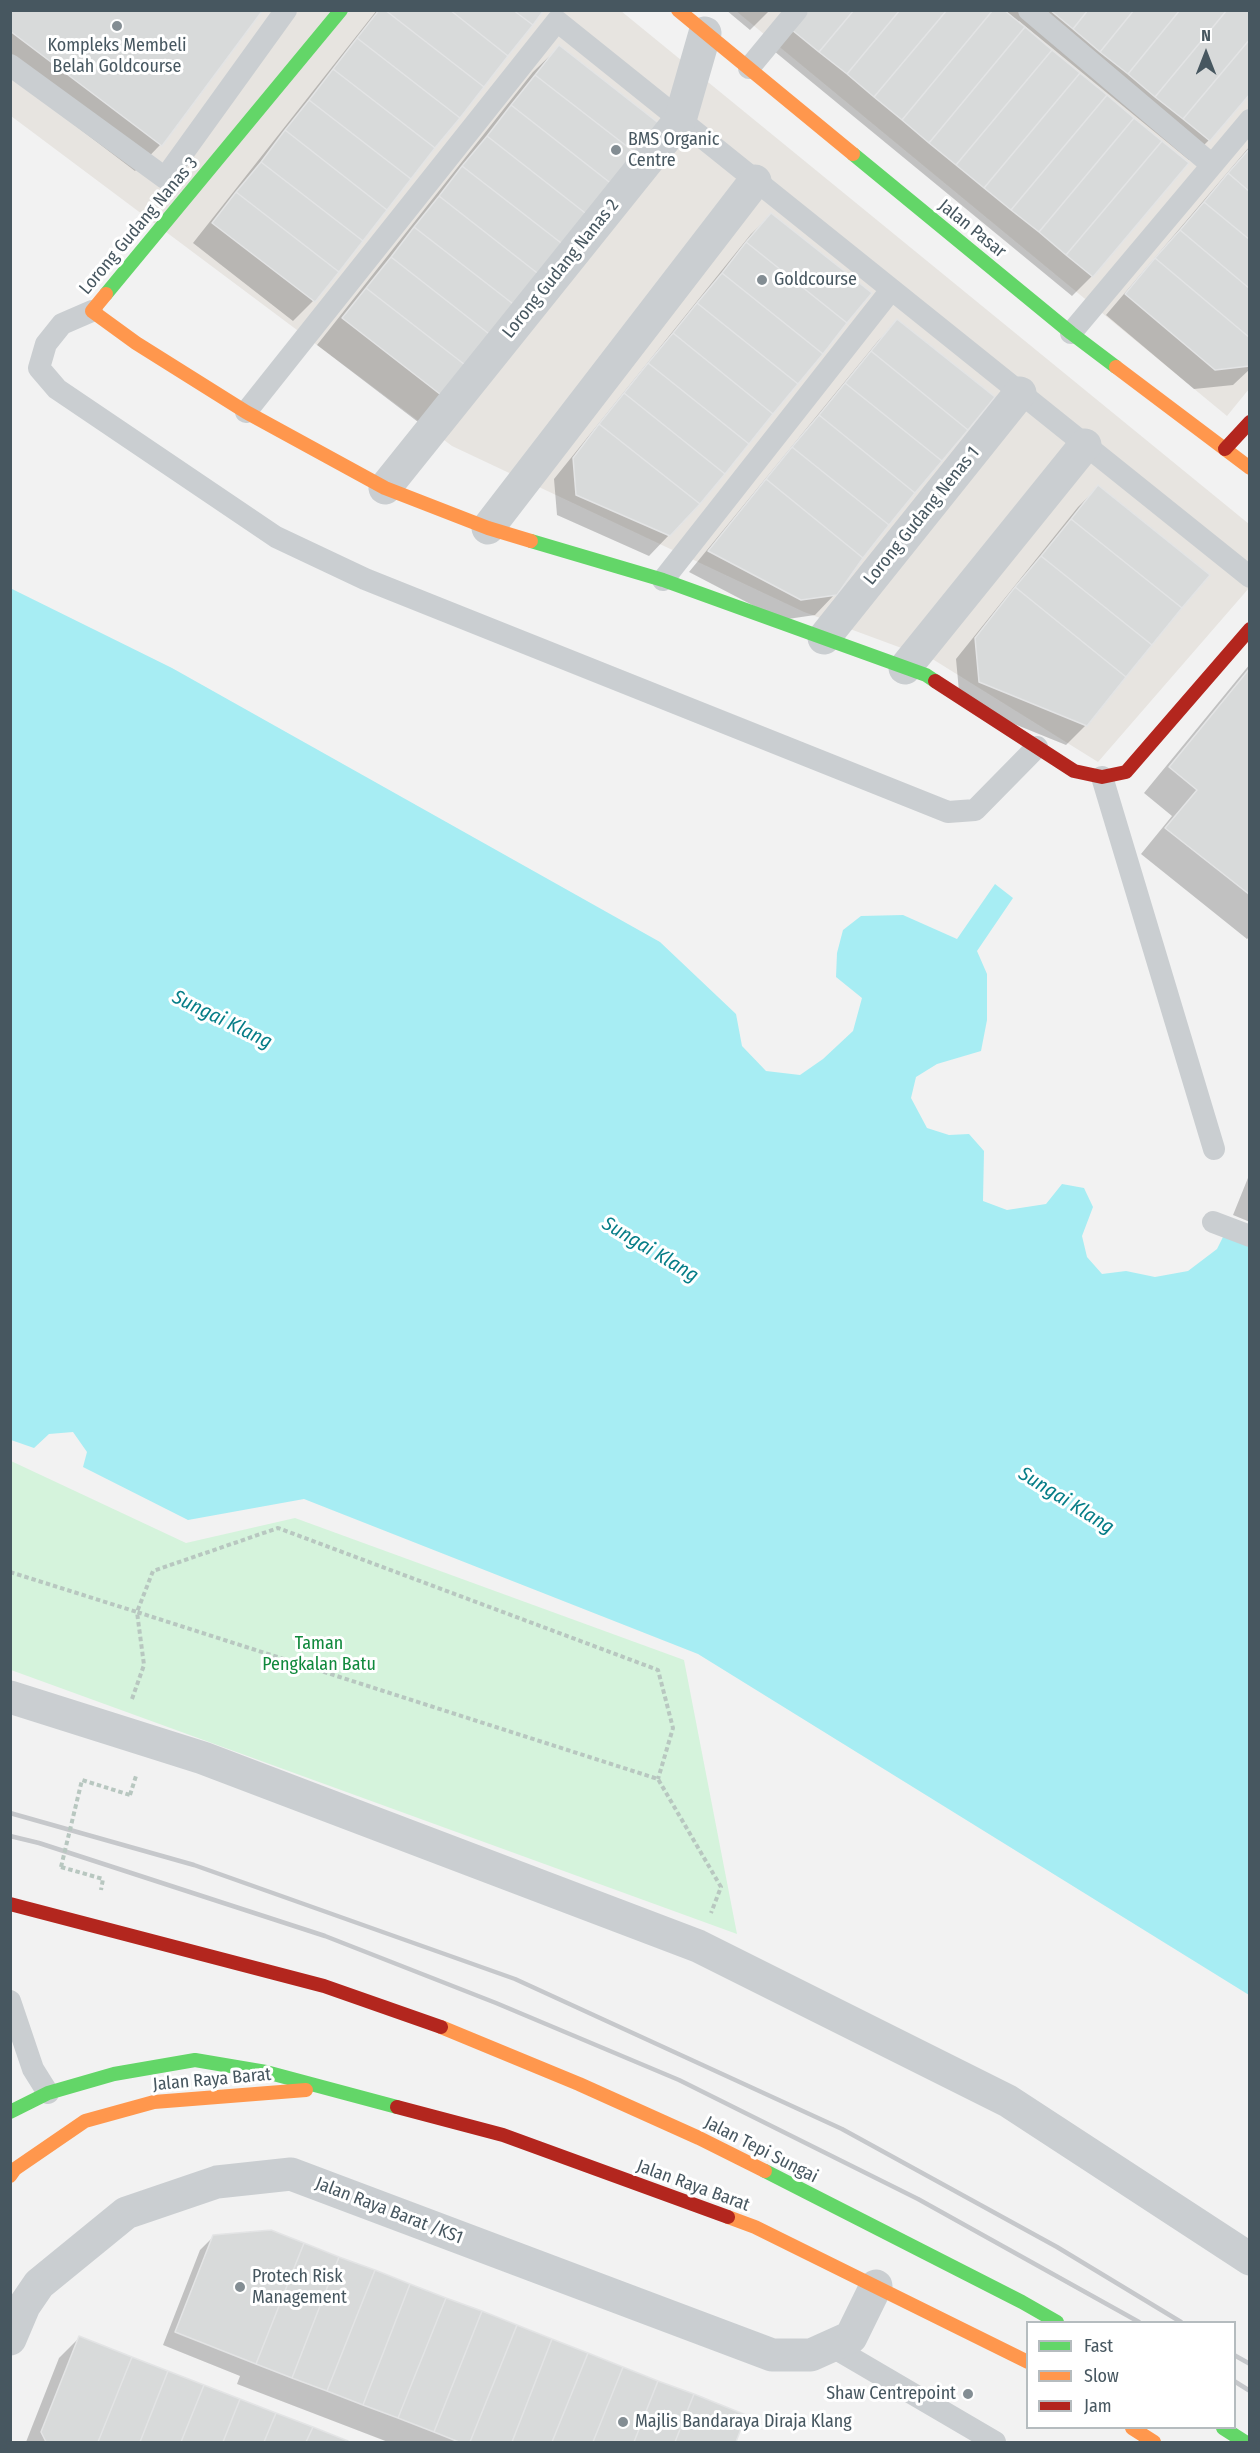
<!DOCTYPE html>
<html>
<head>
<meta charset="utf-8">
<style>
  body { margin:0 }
  #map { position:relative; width:1260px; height:2453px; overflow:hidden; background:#f2f2f2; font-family:"Fira Sans Condensed",sans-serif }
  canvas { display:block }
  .frame { position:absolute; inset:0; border:12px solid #475760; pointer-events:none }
  .legend { position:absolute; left:1026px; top:2321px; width:210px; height:108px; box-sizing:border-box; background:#fff; border:2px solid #b5bcbf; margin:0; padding:8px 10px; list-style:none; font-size:18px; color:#475760 }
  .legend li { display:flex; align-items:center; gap:12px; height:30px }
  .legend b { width:30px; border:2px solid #b5bcbf }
  .north { position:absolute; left:1176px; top:24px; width:60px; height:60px; -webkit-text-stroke:4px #fff; paint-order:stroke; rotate:0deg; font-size:16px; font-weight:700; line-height:24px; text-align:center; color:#475760 }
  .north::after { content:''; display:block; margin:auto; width:21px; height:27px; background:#475760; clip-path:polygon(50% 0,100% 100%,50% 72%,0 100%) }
</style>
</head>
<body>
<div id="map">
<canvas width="1260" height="2453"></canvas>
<div class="frame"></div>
<ul class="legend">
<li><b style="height:8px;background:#63d668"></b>Fast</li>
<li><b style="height:8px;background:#ff974d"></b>Slow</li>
<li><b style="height:8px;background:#b3261e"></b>Jam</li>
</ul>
<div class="north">N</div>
</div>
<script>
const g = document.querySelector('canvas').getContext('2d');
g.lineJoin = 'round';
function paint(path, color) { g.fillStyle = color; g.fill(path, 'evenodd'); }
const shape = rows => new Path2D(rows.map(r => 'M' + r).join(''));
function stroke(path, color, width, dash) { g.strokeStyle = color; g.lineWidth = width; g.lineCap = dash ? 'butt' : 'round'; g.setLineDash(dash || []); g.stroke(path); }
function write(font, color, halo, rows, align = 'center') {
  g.font = font + ' "Fira Sans Condensed",sans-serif'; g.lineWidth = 6; g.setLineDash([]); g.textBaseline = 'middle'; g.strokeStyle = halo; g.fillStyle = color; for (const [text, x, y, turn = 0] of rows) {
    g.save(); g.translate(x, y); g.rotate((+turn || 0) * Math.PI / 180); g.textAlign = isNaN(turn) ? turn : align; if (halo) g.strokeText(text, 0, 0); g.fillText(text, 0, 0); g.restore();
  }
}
paint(shape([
  [10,11,621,11,1249,524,1249,588,1098,762,934,660,804,612,452,446,11,116],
  [736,11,1249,11,1249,389,1227,416]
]), '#e7e4e0');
paint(shape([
  [11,1461,186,1543,295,1518,684,1660,737,1934,11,1670]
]), '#d5f3dc');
paint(shape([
  [10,588,172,668,660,942,736,1014,742,1046,766,1071,800,1075,823,1059,853,1031,862,998,836,977,837,953,843,930,861,916,903,915,957,939,995,884,1013,898,977,951,987,974,987,1020,981,1051,937,1064,916,1077,911,1098,927,1128,949,1135,969,1134,984,1151,983,1201,1007,1210,1046,1204,1062,1184,1084,1188,1093,1207,1082,1236,1087,1257,1102,1274,1126,1271,1155,1277,1188,1271,1217,1249,1226,1231,1249,1241,1249,1995,698,1654,304,1499,188,1520,83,1467,87,1452,73,1432,49,1434,34,1448,11,1440]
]), '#a7edf3');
paint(shape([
  [10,10,262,10,160,145,135,171,10,76],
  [377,10,542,10,313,301,293,321,193,243],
  [726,10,770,10,750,30],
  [807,10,1250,10,1250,92,1209,140,1189,160,1019,21,1017,23,1187,163,1092,276,1072,296,774,51],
  [559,47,659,125,418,422,317,345,533,72],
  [1250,146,1250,369,1233,385,1194,389,1106,315],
  [771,215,669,535,649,556,557,515,554,479,751,234],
  [897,321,862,557,835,594,815,615,781,620,689,572,878,341],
  [1098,487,1086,725,1066,745,960,702,956,659,1078,507],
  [1250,664,1250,936,1247,939,1141,854,1172,816,1144,793],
  [1250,1173,1250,1222,1233,1215],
  [213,2237,744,2416,734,2442,388,2442,237,2384,240,2376,163,2345,200,2250],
  [79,2338,349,2442,26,2442,59,2358]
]), '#0003');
const building = shape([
  [10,10,263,10,162,146,10,31,10,10],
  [379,10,385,10,484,87,460,118,357,38,379,10],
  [385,10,450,10,508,56,484,87,385,10],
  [450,10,513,10,533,25,508,56,450,10],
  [513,10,544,10,533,25,513,10],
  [809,10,854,10,819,52,792,30,809,10],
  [854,10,900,10,847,74,819,52,854,10],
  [900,10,947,10,874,97,847,74,900,10],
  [947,10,993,10,902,120,874,97,947,10],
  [993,10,1004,10,1025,27,929,143,902,120,993,10],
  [1050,10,1088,10,1073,29,1050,10],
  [1088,10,1134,10,1100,52,1073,29,1088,10],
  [1134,10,1180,10,1128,74,1100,52,1134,10],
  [1180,10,1227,10,1155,97,1128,74,1180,10],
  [1227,10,1250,10,1250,39,1183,119,1155,97,1227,10],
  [1025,27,1052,50,956,165,929,143,1025,27],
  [357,38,460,118,435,148,333,69,357,38],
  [1250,39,1250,94,1210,141,1183,119,1250,39],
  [559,45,661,125,638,155,535,75,559,45],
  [1052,50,1080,73,984,188,956,165,1052,50],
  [333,69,435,148,411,179,309,100,333,69],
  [1080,73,1107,95,1011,210,984,188,1080,73],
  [535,75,638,155,613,185,511,105,535,75],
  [1107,95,1134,118,1039,232,1011,210,1107,95],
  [309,100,411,179,387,210,285,130,309,100],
  [511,105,613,185,589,216,487,136,511,105],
  [1134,118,1162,141,1066,255,1039,232,1134,118],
  [285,130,387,210,363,241,261,162,285,130],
  [487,136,589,216,565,246,462,166,487,136],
  [1162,141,1189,163,1093,277,1066,255,1162,141],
  [1250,148,1250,192,1228,173,1250,148],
  [261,162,363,241,339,272,236,192,261,162],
  [462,166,565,246,541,276,439,196,462,166],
  [1228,173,1250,192,1250,240,1204,202,1228,173],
  [236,192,339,272,315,302,212,223,236,192],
  [439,196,541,276,517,307,414,227,439,196],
  [1204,202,1250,240,1250,289,1180,230,1204,202],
  [771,213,872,293,847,323,746,242,771,213],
  [414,227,517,307,493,337,391,257,414,227],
  [1180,230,1250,289,1250,338,1155,258,1180,230],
  [746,242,847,323,823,354,722,273,746,242],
  [391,257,493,337,469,368,366,288,391,257],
  [1155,258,1250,338,1250,366,1215,370,1125,294,1155,258],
  [722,273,823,354,798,384,697,303,722,273],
  [366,288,469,368,445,398,342,318,366,288],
  [697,303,798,384,773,414,673,333,697,303],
  [897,319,995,397,968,430,871,351,897,319],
  [673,333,773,414,749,444,648,363,673,333],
  [871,351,968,430,942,461,845,383,871,351],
  [648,363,749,444,725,474,624,393,648,363],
  [845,383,942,461,915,493,819,415,845,383],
  [624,393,725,474,700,504,599,424,624,393],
  [819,415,915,493,889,525,792,447,819,415],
  [599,424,700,504,670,536,576,495,573,458,599,424],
  [792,447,889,525,863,558,766,479,792,447],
  [766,479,863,558,837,595,801,600,708,551,766,479],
  [1098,485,1210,575,1182,608,1071,519,1098,485],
  [1071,519,1182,608,1152,645,1041,556,1071,519],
  [1041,556,1152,645,1126,677,1015,587,1041,556],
  [1015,587,1126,677,1087,726,979,682,975,638,1015,587],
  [1250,668,1250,895,1165,828,1197,790,1169,767,1250,668],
  [271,2230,304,2243,256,2364,175,2332,213,2235,271,2230],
  [304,2243,339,2257,292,2378,256,2364,304,2243],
  [339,2257,375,2270,327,2391,292,2378,339,2257],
  [375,2270,410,2284,363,2405,327,2391,375,2270],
  [410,2284,446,2298,398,2418,363,2405,410,2284],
  [446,2298,482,2311,434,2432,398,2418,446,2298],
  [482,2311,517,2325,470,2442,459,2442,434,2432,482,2311],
  [517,2325,552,2339,512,2442,470,2442,517,2325],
  [79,2336,132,2357,98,2442,46,2442,41,2432,79,2336],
  [552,2339,588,2353,552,2442,512,2442,552,2339],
  [588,2353,623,2367,593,2442,552,2442,588,2353],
  [132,2357,168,2371,140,2442,98,2442,132,2357],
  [623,2367,658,2381,634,2442,593,2442,623,2367],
  [168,2371,204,2385,181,2442,140,2442,168,2371],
  [658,2381,694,2394,675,2442,634,2442,658,2381],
  [204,2385,240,2399,223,2442,181,2442,204,2385],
  [694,2394,746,2415,736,2442,675,2442,694,2394],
  [240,2399,276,2413,264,2442,223,2442,240,2399],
  [276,2413,313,2427,306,2442,264,2442,276,2413],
  [313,2427,348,2441,348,2442,306,2442,313,2427]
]);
paint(building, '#d8dada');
stroke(building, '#e3e4e5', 1.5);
stroke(shape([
  [10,1572,137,1612,153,1571,278,1528,658,1670,673,1728,658,1779],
  [132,1699,144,1665,137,1612,658,1779,721,1887,711,1913],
  [130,1795,136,1776],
  [61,1867,103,1879,101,1890]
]), '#b8c7c0', 4, [4.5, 3]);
stroke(shape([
  [1029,10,1212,165],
  [10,65,165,178,286,10],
  [749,68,797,10],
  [92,311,62,324,46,344,39,368,57,389,276,537,365,579,948,812,975,810,1037,747],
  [1071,333,1250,120],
  [246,412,557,21,1250,577],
  [663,580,891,290],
  [1102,777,1214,1149],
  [1213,1222,1250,1236],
  [10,2001,33,2069,48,2093],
  [831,2346,995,2442]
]), '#caced1', 22);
stroke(shape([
  [385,488,680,120,705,33],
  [488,528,755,181],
  [824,638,1020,393],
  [905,668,1085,445],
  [10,1697,203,1758,698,1946,1008,2101,1250,2259],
  [10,2339,24,2306,39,2284,126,2213,217,2182,291,2174,772,2355,811,2355,851,2337,876,2286]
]), '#caced1', 33);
stroke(shape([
  [853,154,1071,333,1116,367],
  [106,294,341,10],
  [531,541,663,580,926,675,935,681],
  [10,2112,48,2093,114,2074,195,2060,266,2072,397,2107],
  [765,2171,1022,2302,1057,2322],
  [1223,2428,1245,2442]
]), '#63d668', 14);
stroke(shape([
  [678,10,853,154],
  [106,294,92,311,136,343,246,412,385,488,488,528,531,541],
  [1116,367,1250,468],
  [441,2027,579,2084,699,2138,765,2171],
  [10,2176,15,2169,85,2121,154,2102,306,2090],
  [728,2217,755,2227,1028,2362],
  [1132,2428,1154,2442]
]), '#ff974d', 14);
stroke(shape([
  [1225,449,1250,422],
  [935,681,1074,771,1102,777,1126,772,1250,629],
  [397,2107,503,2135,728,2217]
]), '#b3261e', 14);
stroke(shape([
  [10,1813,194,1865,515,1979,842,2129,1057,2247,1181,2322],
  [10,1836,39,1843,325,1936,496,2003,679,2080,918,2199,1139,2322],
  [1234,2355,1250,2364],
  [1234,2381,1250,2391]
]), '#c6c8cb', 4.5);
stroke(shape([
  [61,1867,82,1780,130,1795]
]), '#b8c7c0', 4, [4.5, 3]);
stroke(shape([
  [10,1904,324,1986,441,2027]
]), '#b3261e', 14);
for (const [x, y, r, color] of [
  [117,26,6,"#838d93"],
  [616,150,6,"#838d93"],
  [762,280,6,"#838d93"],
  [240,2287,6,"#838d93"],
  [968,2394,6,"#838d93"],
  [623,2422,6,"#838d93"]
]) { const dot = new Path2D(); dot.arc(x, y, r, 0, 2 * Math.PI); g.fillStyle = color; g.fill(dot); stroke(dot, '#fff', 2); }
write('18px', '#475760', '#fff', [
  ["Kompleks Membeli",117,46,"center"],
  ["Belah Goldcourse",117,67,"center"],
  ["BMS Organic",628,140],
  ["Centre",628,161],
  ["Goldcourse",774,280],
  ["Protech Risk",252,2277],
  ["Management",252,2298],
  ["Shaw Centrepoint",956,2394,"right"],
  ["Majlis Bandaraya Diraja Klang",635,2422]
], 'left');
write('18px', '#475760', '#fff', [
  ["Lorong Gudang Nanas 3",139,226,-50],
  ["Jalan Pasar",972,229,39],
  ["Lorong Gudang Nanas 2",561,269,-51],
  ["Lorong Gudang Nenas 1",922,516,-51],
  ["Jalan Raya Barat",212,2080,-5],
  ["Jalan Tepi Sungai",761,2150,27],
  ["Jalan Raya Barat",693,2186,20],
  ["Jalan Raya Barat /KS1",389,2211,21]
]);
write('18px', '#10893c', '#fff', [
  ["Taman",319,1644],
  ["Pengkalan Batu",319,1665]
]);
write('italic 20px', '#067d87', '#fff', [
  ["Sungai Klang",222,1020,26],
  ["Sungai Klang",650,1250,31],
  ["Sungai Klang",1066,1501,32]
]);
</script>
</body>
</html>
